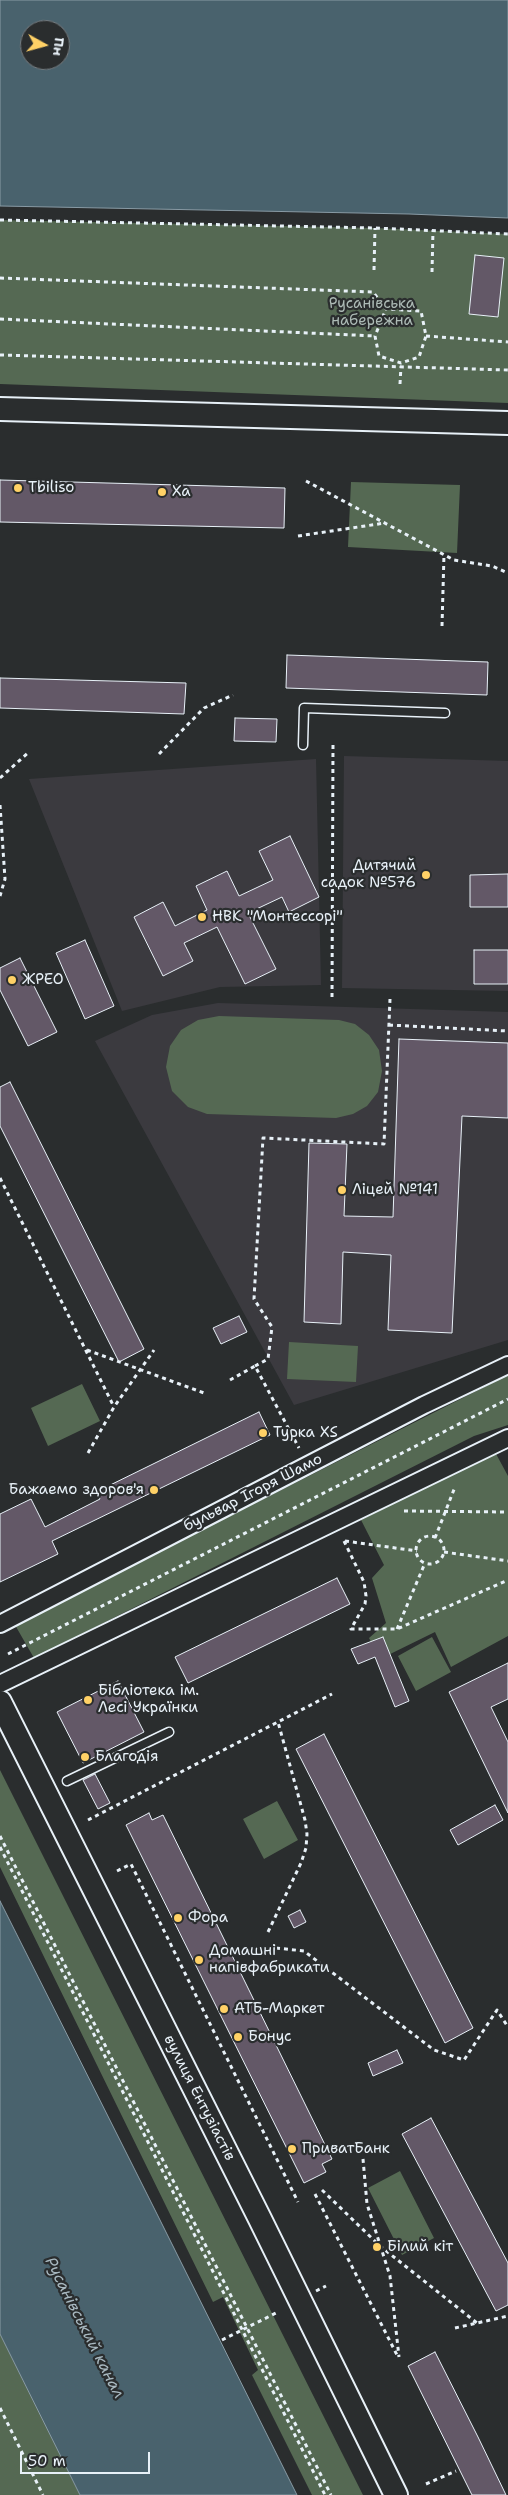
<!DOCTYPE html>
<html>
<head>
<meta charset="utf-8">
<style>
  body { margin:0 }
  #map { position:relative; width:508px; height:2495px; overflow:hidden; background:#2a2d2e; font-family:"Shantell Sans",sans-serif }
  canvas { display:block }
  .north { position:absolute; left:20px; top:20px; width:50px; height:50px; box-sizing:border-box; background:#2a2d2e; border:1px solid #767b7f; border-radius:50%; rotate:97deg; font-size:14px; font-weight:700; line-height:20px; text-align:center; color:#e8f1f8 }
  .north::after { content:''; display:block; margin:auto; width:18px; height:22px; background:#ffd166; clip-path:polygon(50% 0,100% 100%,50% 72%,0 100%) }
  .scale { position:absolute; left:20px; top:2452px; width:130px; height:22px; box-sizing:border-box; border:2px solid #e8f1f8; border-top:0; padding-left:6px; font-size:15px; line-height:18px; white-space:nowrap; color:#e8f1f8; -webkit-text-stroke:4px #2a2d2e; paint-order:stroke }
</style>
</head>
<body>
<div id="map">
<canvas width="508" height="2495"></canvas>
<div class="north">Пн</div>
<div class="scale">50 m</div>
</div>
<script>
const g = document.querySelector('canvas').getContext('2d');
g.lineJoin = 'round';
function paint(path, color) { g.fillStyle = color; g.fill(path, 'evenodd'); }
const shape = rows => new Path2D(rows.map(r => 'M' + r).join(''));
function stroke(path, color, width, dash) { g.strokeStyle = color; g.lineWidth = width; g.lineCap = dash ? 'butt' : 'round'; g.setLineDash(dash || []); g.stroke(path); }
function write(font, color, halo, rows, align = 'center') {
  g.font = font + ' "Shantell Sans",sans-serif'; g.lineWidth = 4.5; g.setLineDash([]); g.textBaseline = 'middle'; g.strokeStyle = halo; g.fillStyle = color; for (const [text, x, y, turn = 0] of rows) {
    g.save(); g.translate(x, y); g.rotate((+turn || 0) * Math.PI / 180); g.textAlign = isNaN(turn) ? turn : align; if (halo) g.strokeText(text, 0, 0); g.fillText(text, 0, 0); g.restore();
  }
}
paint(shape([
  [344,756,508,761,508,991,342,988],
  [316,759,321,985,220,987,122,1011,29,779],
  [218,1003,508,1012,508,1340,294,1405,95,1041,152,1015]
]), '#3b3a3f');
paint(shape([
  [0,220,375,228,508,234,508,403,0,384],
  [351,482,460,485,457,553,348,547],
  [219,1016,339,1020,355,1024,369,1035,379,1050,382,1071,378,1092,367,1106,353,1114,336,1118,207,1114,188,1107,172,1091,166,1067,170,1046,181,1030,198,1020],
  [289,1342,358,1346,356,1382,287,1379],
  [508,1375,508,1425,474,1436,34,1658,15,1625],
  [82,1384,100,1421,48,1446,31,1408],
  [495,1452,508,1476,508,1636,451,1667,435,1632,380,1659,369,1638,386,1623,372,1578,384,1565,361,1520],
  [432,1637,451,1672,416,1691,398,1656],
  [0,1770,363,2495,312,2495,252,2375,258,2370,223,2297,213,2302,0,1867],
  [277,1801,298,1840,264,1859,243,1819],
  [400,2171,434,2238,402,2255,368,2188],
  [0,2334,29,2391,80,2495,0,2495]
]), '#556953');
const water = shape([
  [0,0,508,0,508,218,409,214,0,206,0,0],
  [30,30,60,30,60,60,30,60,30,30],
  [0,1901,155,2210,297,2495,80,2495,0,2334,0,1901]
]);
paint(water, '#49626d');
stroke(water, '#899ba5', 1);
const building = shape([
  [475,255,504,258,498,317,469,314,475,255],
  [0,480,285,488,284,528,0,522,0,480],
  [287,655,488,662,487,695,286,688,287,655],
  [0,678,186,683,184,714,0,708,0,678],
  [235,718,277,719,276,742,234,741,235,718],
  [290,836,319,897,289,912,282,897,248,913,276,969,245,984,217,927,184,943,193,961,163,976,134,917,163,902,175,926,207,910,196,886,227,871,239,896,273,880,259,851,290,836],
  [508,874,508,907,470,907,470,875,508,874],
  [85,940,114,1006,85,1019,56,953,85,940],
  [474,950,508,950,508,984,474,984,474,950],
  [20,958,57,1032,28,1046,0,990,0,968,20,958],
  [399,1039,508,1043,508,1118,462,1116,452,1333,388,1330,391,1255,343,1252,341,1324,304,1322,309,1143,347,1144,344,1216,393,1217,399,1039],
  [10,1082,144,1349,119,1362,0,1126,0,1087,10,1082],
  [239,1316,247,1332,221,1344,213,1328,239,1316],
  [259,1412,270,1435,52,1541,58,1554,0,1582,0,1514,31,1499,45,1527,100,1499,96,1492,259,1412],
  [337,1578,350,1604,188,1683,175,1657,337,1578],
  [383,1637,409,1701,395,1707,375,1657,358,1664,351,1649,383,1637],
  [508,1663,508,1699,491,1707,508,1742,508,1813,449,1692,508,1663],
  [118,1681,144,1732,83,1763,57,1712,118,1681],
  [324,1734,473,2028,445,2043,296,1749,324,1734],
  [95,1774,110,1803,98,1809,83,1780,95,1774],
  [495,1805,503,1820,458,1845,450,1830,495,1805],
  [149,1813,152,1820,163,1815,332,2159,322,2164,326,2172,304,2183,126,1825,149,1813],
  [300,1910,306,1922,294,1928,288,1916,300,1910],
  [397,2050,403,2063,373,2076,368,2063,397,2050],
  [431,2118,508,2263,508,2305,496,2311,402,2134,431,2118],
  [435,2352,478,2437,506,2495,472,2495,408,2366,435,2352]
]);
paint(building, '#635867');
stroke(building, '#e8f1f8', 1);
const lane = shape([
  [303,745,304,708,445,713],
  [67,1781,169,1732]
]);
const street = shape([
  [0,1624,424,1405,508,1365],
  [0,1684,508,1438]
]);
const secondary = shape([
  [0,409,508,423],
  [0,1702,260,2219,396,2495]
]);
stroke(lane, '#e8f1f8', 11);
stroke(street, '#e8f1f8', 20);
stroke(secondary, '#e8f1f8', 26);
stroke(shape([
  [0,220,375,228,508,234],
  [374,270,375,228],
  [432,272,433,230],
  [0,278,373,292,386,309,421,311,426,336,419,357,401,363,379,356,375,336,386,309],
  [0,319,375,336],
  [426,336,508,342],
  [0,355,508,370],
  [400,384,401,366],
  [306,481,454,560,492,566,508,573],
  [298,536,385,523],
  [442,626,444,554],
  [159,754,204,708,233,695],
  [0,778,29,752],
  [0,805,5,879,0,896],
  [332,997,333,743],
  [389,1025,508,1031],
  [0,1178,114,1407],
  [87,1350,204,1393],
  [255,1366,268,1359,272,1327,254,1299,263,1138,384,1144,390,999],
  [230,1380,255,1366,299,1448],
  [88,1453,114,1407,154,1350],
  [404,1511,508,1512],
  '416 1550a14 14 0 1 1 28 0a14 14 0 1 1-28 0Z',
  [435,1538,455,1487],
  [344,1541,364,1582,366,1596,365,1604,351,1629,397,1629,508,1580],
  [345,1541,417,1551],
  [444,1552,508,1561],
  [397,1629,425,1563],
  [8,1654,508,1399],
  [88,1820,332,1694],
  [0,1836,331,2495],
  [0,1847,325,2495],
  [117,1871,131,1864,298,2202],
  [268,1932,301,1863,306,1848,307,1834,305,1820,278,1722],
  [276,1948,304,1951,434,2050,464,2060,497,2010,508,2027],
  [363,2159,367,2204,390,2276,399,2357],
  [322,2190,380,2246,477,2323],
  [315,2194,397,2355],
  [316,2291,326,2286],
  [455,2328,508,2316],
  [222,2340,278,2312],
  [0,2408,43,2495],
  [426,2484,456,2471]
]), '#e8f1f8', 3, [4, 4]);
stroke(lane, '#2a2d2e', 8);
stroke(street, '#2a2d2e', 16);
stroke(secondary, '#2a2d2e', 22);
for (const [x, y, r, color] of [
  [18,488,5,"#ffd166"],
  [162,492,5,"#ffd166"],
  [426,875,5,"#ffd166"],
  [202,917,5,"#ffd166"],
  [12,980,5,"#ffd166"],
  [342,1190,5,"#ffd166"],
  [263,1433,5,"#ffd166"],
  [154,1490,5,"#ffd166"],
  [88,1700,5,"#ffd166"],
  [85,1757,5,"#ffd166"],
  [178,1918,5,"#ffd166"],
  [199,1960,5,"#ffd166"],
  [224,2009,5,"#ffd166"],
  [238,2037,5,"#ffd166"],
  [292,2149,5,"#ffd166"],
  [377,2247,5,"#ffd166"]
]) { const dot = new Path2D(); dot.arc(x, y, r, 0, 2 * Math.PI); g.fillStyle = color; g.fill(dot); stroke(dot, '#2a2d2e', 2); }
write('15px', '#adbbb6', '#2a2d2e', [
  ["Русанівська",372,304],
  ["набережна",372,321]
]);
write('15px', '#e8f1f8', '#2a2d2e', [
  ["Tbiliso",28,488],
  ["Ха",172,492],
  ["Дитячий",416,866,"right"],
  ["садок №576",416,883,"right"],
  ["НВК \"Монтессорі\"",212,917],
  ["ЖРЕО",22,980],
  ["Ліцей №141",352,1190],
  ["Турка XS",273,1433],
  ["Бажаемо здоров'я",144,1490,"right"],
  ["Бібліотека ім.",98,1691],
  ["Лесі Українки",98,1708],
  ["Благодія",95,1757],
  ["Фора",188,1918],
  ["Домашні",209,1951],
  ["напівфабрикати",209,1968],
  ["АТБ-Маркет",234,2009],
  ["Бонус",248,2037],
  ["ПриватБанк",302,2149],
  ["Білий кіт",387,2247]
], 'left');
write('15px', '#e8f1f8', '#2a2d2e', [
  ["бульвар Ігоря Шамо",253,1493,-27],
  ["вулиця Ентузіастів",199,2098,63]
]);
write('italic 16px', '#a8b8c0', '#2a2d2e', [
  ["Русанівський канал",84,2328,63]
]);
</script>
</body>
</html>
